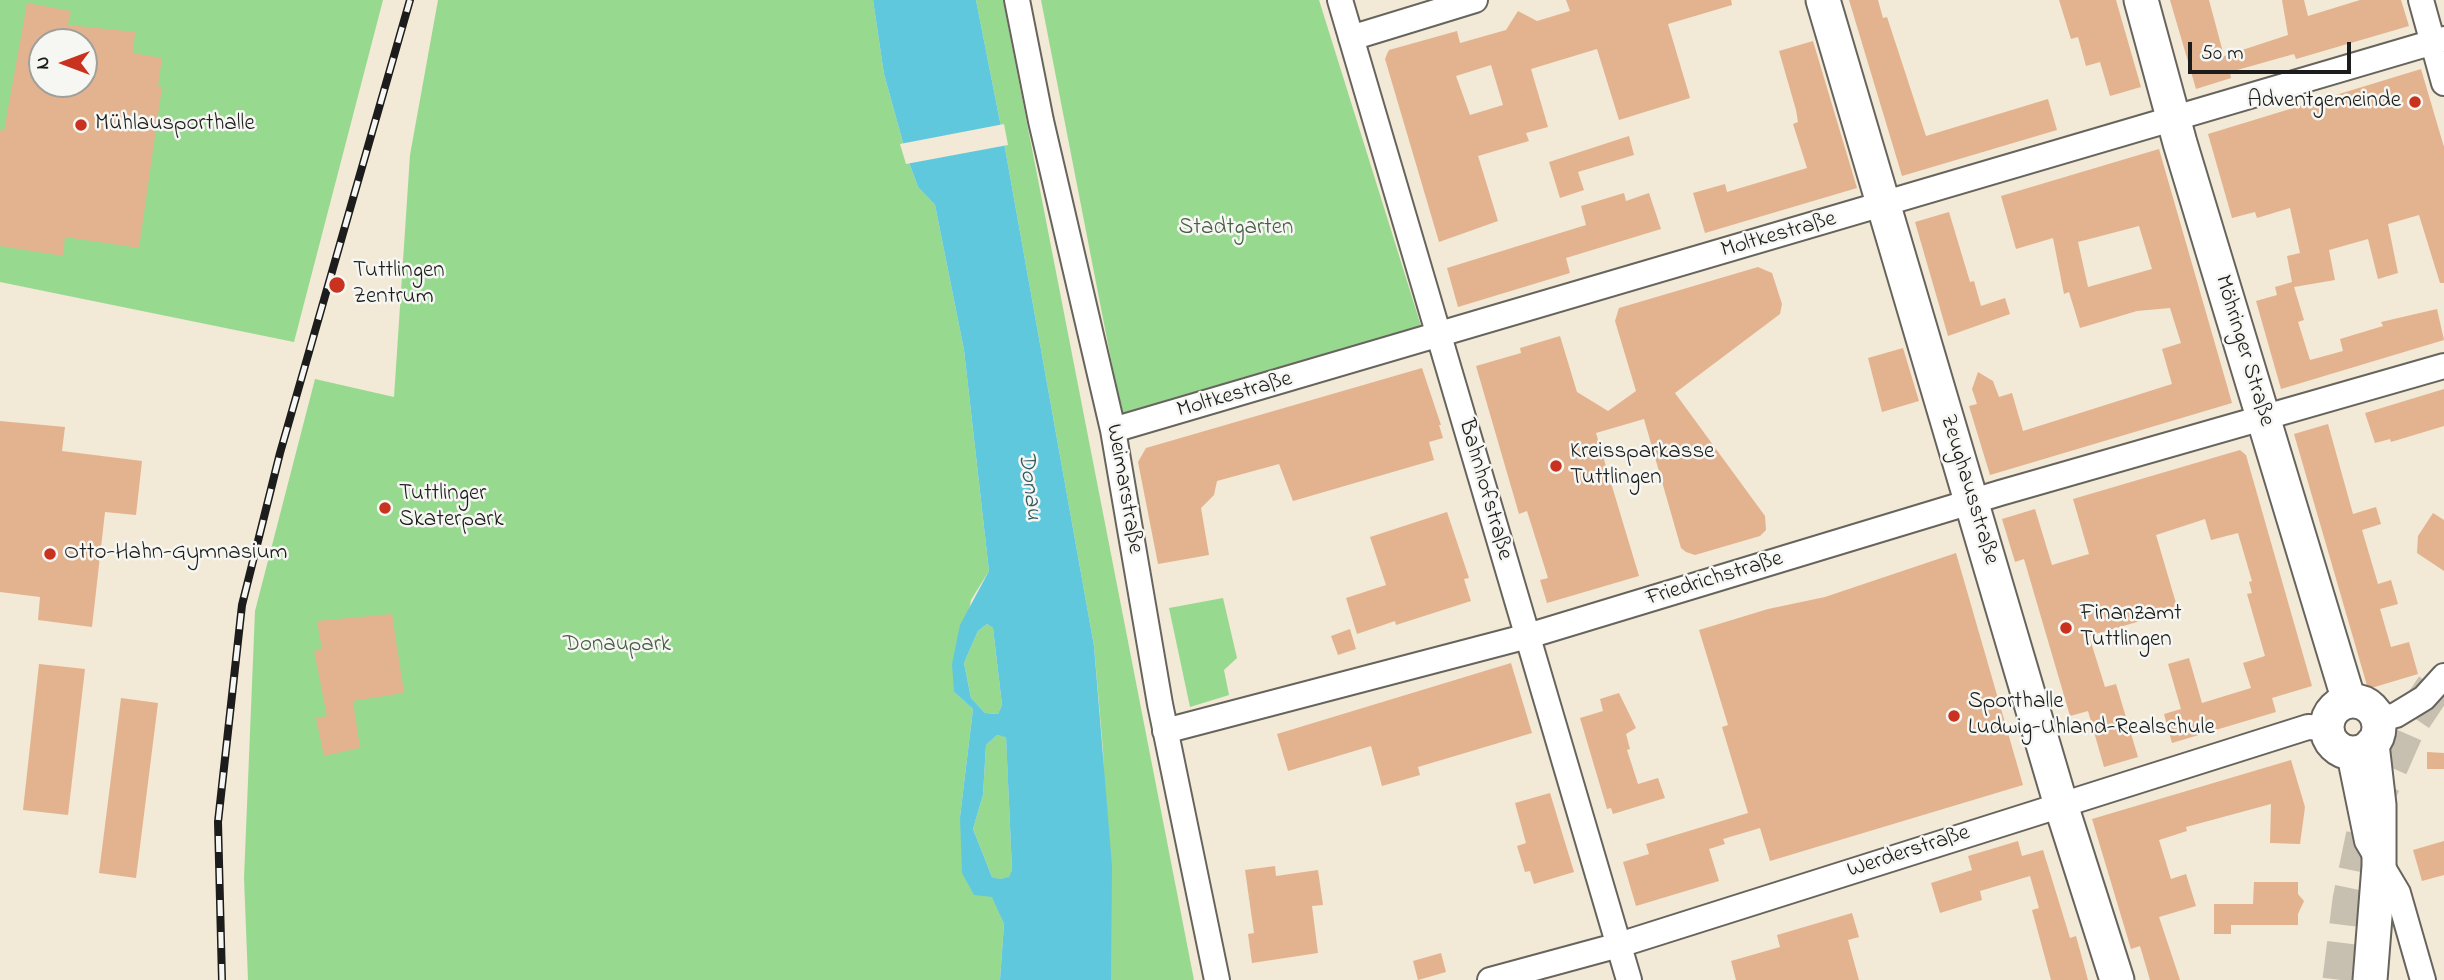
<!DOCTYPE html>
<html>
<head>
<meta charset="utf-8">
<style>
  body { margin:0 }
  #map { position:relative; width:2444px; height:980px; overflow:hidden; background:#f2e9d6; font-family:"Indie Flower",sans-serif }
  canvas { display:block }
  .north { position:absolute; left:28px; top:28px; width:70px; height:70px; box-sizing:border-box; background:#f6f6f2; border:2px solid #9f9f9c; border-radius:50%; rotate:270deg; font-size:19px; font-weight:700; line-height:28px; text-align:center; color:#1c1c1c }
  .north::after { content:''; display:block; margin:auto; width:24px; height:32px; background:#c8321e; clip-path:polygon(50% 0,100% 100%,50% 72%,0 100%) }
  .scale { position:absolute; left:2188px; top:42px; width:163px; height:32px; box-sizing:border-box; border:4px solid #1c1c1c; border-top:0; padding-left:9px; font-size:21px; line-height:24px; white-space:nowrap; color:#1c1c1c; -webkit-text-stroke:5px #f6f6f2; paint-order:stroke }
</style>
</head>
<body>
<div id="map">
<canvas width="2444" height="980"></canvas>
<div class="north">N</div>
<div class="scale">50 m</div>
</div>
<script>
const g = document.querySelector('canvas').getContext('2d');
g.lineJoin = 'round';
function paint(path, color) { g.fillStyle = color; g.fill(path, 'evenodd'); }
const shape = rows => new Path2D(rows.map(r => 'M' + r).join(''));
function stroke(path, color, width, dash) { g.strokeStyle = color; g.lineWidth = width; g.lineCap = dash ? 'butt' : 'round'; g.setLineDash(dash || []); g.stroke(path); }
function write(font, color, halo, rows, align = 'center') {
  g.font = font + ' "Indie Flower",sans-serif'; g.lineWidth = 5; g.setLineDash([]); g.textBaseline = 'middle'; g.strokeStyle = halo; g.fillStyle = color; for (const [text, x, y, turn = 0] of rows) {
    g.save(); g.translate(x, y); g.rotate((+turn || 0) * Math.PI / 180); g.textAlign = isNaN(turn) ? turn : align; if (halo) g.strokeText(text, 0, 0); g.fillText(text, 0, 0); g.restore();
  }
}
paint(shape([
  [0,0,383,0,294,342,0,282],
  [42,42,84,42,84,84,42,84],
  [438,0,873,0,884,74,907,157,918,187,935,205,964,350,989,571,971,600,954,692,973,709,960,817,1004,924,1000,980,248,980,244,878,255,611,315,379,394,397,410,155],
  [976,0,1003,0,1194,980,1111,980,1103,750,1094,646,1003,137],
  [1041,0,1319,0,1422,329,1122,416],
  [1223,598,1237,658,1224,670,1229,695,1190,707,1169,608],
  [987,624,993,628,1002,705,998,714,985,713,971,698,964,663,978,631],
  [997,735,1006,736,1012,870,1009,878,999,879,992,877,973,829,983,795,986,745]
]), '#98d990');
paint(shape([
  [873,0,976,0,1003,137,1094,646,1112,866,1111,980,1000,980,1004,924,992,897,974,895,962,873,960,817,973,709,954,692,952,664,960,625,989,571,964,350,935,205,918,187,907,157,884,74],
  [987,624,993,628,1002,705,998,714,985,713,971,698,964,663,978,631],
  [997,735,1006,737,1012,870,1009,877,1000,879,992,877,973,829,983,795,986,745]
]), '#60c8dc');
paint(shape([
  [1004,124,1008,145,906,164,900,144]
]), '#f2e9d6');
paint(shape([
  [1566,0,1731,0,1732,5,1668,24,1690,98,1619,120,1597,49,1531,69,1548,127,1526,133,1529,141,1478,156,1498,221,1439,242,1385,59,1387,54,1389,50,1457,31,1460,43,1506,30,1518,11,1537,21,1570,11],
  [1491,65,1503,105,1470,115,1456,76],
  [1849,0,1878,0,1883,18,1887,17,1926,136,2048,99,2057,130,1902,176],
  [2059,0,2116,0,2141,87,2110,96,2100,62,2086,66,2078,37,2071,39],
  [2170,0,2209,0,2224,56,2288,35,2282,0,2304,0,2308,16,2360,0,2401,0,2409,26,2296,59,2294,54,2230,72,2231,78,2196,89],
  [27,3,71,11,68,25,135,32,133,53,162,58,158,86,162,87,139,248,65,237,63,256,0,246,0,130,4,131],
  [42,42,84,42,84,84,42,84],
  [1813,41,1857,188,1705,233,1693,193,1725,184,1727,192,1807,168,1793,124,1798,122,1796,110,1779,51],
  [2421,69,2444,147,2444,283,2440,283,2419,215,2388,224,2398,273,2378,279,2368,239,2329,250,2335,280,2294,287,2304,320,2298,322,2310,360,2343,351,2340,339,2383,326,2381,322,2437,309,2444,340,2281,389,2256,301,2277,295,2275,287,2292,282,2287,256,2300,253,2290,208,2257,218,2255,212,2232,218,2208,134],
  [1629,136,1634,155,1578,172,1584,190,1560,198,1549,162],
  [2159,149,2232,403,1990,475,1969,406,1977,404,1972,389,1978,372,1993,381,1999,397,2012,393,2023,431,2172,384,2162,349,2181,343,2170,308,2137,311,2080,328,2069,292,2064,294,2053,238,2016,249,2001,196],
  [2139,226,2152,269,2088,287,2078,242],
  [1624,193,1626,201,1649,193,1661,229,1566,258,1570,273,1458,307,1447,268,1586,225,1581,206],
  [1949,212,1970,282,1974,281,1981,306,2005,298,2010,314,1948,336,1915,222],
  [1758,267,1772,273,1782,304,1780,314,1675,393,1765,516,1766,530,1760,536,1695,555,1686,552,1681,548,1644,419,1596,433,1639,576,1547,603,1540,580,1548,578,1527,511,1519,514,1476,366,1521,353,1520,348,1560,336,1577,392,1608,411,1636,391,1615,321,1619,308],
  [1903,348,1919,401,1882,412,1868,358],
  [1422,368,1441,425,1439,425,1443,438,1429,442,1434,460,1293,501,1279,464,1217,481,1214,495,1201,508,1209,555,1158,564,1138,462,1146,448],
  [2444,389,2444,426,2391,442,2390,439,2375,443,2365,413],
  [0,421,65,427,62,451,142,461,136,515,105,512,92,627,38,620,40,597,0,592],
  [2328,424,2353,514,2376,507,2381,524,2362,530,2378,584,2391,580,2398,604,2380,609,2391,647,2409,642,2418,674,2368,689,2294,434],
  [2240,450,2246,455,2312,686,2272,698,2276,712,2172,743,2164,714,2181,709,2168,664,2189,658,2202,703,2251,688,2243,663,2265,656,2247,594,2252,593,2249,582,2252,581,2238,533,2211,540,2205,519,2156,535,2178,610,2089,636,2105,687,2116,684,2138,757,2104,767,2088,711,2070,716,2024,559,2015,562,2002,519,2035,509,2052,565,2089,554,2073,499],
  [1447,512,1469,578,1464,579,1471,601,1396,625,1395,621,1357,634,1346,598,1386,585,1370,537],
  [2433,513,2444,520,2444,571,2417,553,2418,536],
  [1956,553,2023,785,1770,861,1760,828,1723,839,1725,844,1709,849,1719,881,1636,906,1623,862,1649,854,1646,844,1748,813,1722,727,1728,725,1699,630,1768,609,1825,597],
  [392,614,404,693,353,701,360,748,324,756,316,718,327,716,314,651,322,649,317,621],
  [1350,629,1356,649,1338,655,1331,636],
  [1511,663,1532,733,1418,767,1420,775,1382,786,1371,746,1288,771,1277,734],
  [39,664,85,669,68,815,23,810],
  [1619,693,1636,728,1626,734,1630,749,1627,750,1638,784,1658,778,1665,798,1613,814,1611,808,1607,809,1580,718,1603,711,1600,699],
  [121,698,158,703,136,878,99,873],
  [2427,752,2444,753,2444,769,2427,769],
  [2291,760,2305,807,2300,844,2270,843,2271,804,2186,827,2187,831,2159,840,2171,879,2186,874,2196,906,2159,917,2180,980,2150,980,2140,946,2131,949,2092,819],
  [1550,793,1574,872,1534,884,1530,871,1525,872,1517,846,1526,843,1515,803],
  [2018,841,2022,856,2043,850,2070,938,2076,936,2088,980,2051,980,2032,910,2039,908,2030,876,1980,891,1982,900,1940,913,1931,883,1972,870,1968,856],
  [2444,841,2444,875,2422,881,2413,850],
  [1275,866,1276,876,1318,870,1323,905,1312,906,1318,953,1252,963,1248,934,1254,933,1245,870],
  [2254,882,2298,882,2298,894,2304,901,2298,914,2298,925,2231,925,2231,934,2214,934,2214,904,2253,904],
  [1852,913,1859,937,1848,940,1859,980,1736,980,1731,961,1780,947,1777,935],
  [1441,953,1446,972,1418,980,1413,961]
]), '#e3b38f');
stroke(shape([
  [2341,980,2351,900,2369,813,2406,729,2439,680]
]), '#c7c0b1', 37, [37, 18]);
const street = shape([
  [1017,0,1041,121,1113,430,1160,704,1217,980],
  [1340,0,1629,980],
  [2421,0,2444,83],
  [1351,38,1475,0],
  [1113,430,2444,39],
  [2378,720,2396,715,2424,698,2444,676],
  [1165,731,1528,636,2000,493,2444,366],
  [2349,753,2367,841,2398,893,2423,980],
  [1490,980,1619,945,2308,727,2327,728]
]);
const secondary = shape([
  [1823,0,2061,805,2117,980],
  [2141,0,2180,143,2349,701],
  '2327 727a26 26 0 1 1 52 0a26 26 0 1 1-52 0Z',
  [2370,980,2379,866,2379,805,2372,744]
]);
stroke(street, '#67645d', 28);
stroke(secondary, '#67645d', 37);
stroke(street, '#fff', 24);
stroke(secondary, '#fff', 33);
const rail = shape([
  [222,980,218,822,242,605,280,453,410,0]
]);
stroke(rail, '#1c1c1c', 8);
stroke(rail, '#f6f6f2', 5, [16]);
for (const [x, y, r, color] of [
  [2415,102,7,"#c8321e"],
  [81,125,7,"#c8321e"],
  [337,285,9,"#c8321e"],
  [1556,466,7,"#c8321e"],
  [385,508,7,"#c8321e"],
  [50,554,7,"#c8321e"],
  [2066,628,7,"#c8321e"],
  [1954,716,7,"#c8321e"]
]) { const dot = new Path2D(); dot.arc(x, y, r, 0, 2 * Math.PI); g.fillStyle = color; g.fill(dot); stroke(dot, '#f6f6f2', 2.5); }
write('23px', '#1c1c1c', '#f6f6f2', [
  ["Adventgemeinde",2401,102,"right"],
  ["Mühlausporthalle",95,125],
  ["Tuttlingen",353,272],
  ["Zentrum",353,298],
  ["Kreissparkasse",1570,453],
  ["Tuttlingen",1570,479],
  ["Tuttlinger",399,495],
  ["Skaterpark",399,521],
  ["Otto-Hahn-Gymnasium",64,554],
  ["Finanzamt",2080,615],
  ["Tuttlingen",2080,641],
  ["Sporthalle",1968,703],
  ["Ludwig-Uhland-Realschule",1968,729]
], 'left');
write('23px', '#475e45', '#f6f6f2', [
  ["Stadtgarten",1236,229],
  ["Donaupark",617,646]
]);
write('23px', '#1c1c1c', '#f6f6f2', [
  ["Moltkestraße",1779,236,-16],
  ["Möhringer Straße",2243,351,73],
  ["Moltkestraße",1235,396,-16],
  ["Weimarstraße",1123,489,80],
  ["Bahnhofstraße",1484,490,74],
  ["Zeughausstraße",1968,490,73],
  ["Friedrichstraße",1715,580,-17],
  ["Werderstraße",1909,853,-18]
]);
write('italic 24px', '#34585f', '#f6f6f2', [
  ["Donau",1028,486,83]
]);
</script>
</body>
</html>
